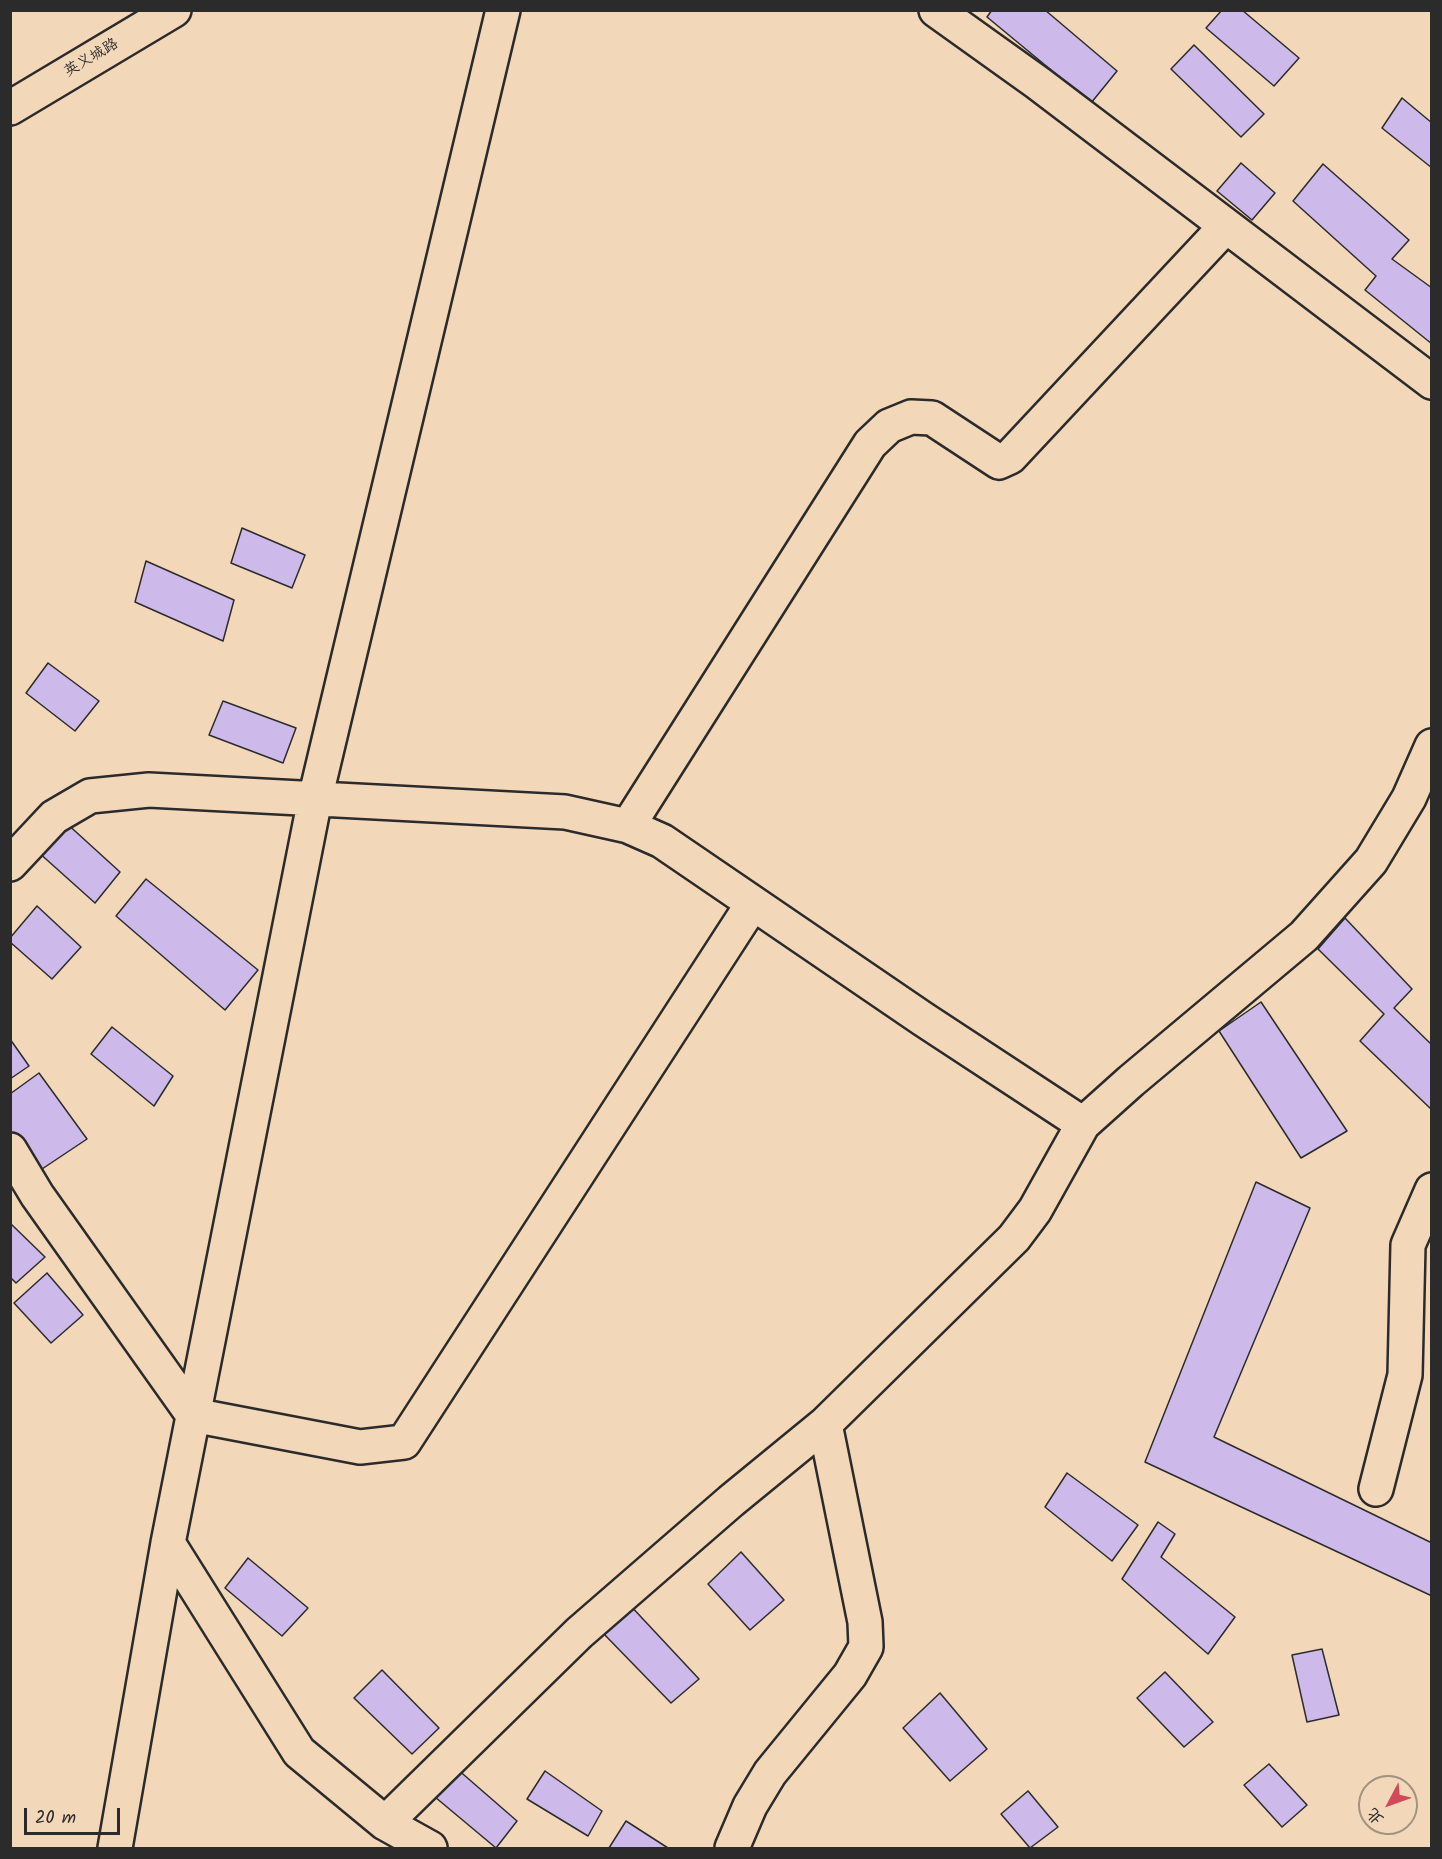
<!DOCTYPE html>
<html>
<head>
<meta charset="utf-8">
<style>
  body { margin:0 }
  #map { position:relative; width:1442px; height:1859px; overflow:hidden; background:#f2d8b9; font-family:Kalam,"LXGW WenKai TC",sans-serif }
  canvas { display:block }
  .frame { position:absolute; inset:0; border:12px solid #2b2b2b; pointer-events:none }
  .north { position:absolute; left:1358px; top:1775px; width:60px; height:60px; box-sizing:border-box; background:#f2d8b9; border:2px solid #a29380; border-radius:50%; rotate:229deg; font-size:16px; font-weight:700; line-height:24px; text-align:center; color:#2b2b2b }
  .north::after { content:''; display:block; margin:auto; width:21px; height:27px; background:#d1495b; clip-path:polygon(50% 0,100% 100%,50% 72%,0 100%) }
  .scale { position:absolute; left:24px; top:1808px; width:96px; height:27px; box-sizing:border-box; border:3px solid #2b2b2b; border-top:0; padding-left:8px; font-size:18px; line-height:21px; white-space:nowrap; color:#2b2b2b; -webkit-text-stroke:4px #f2d8b9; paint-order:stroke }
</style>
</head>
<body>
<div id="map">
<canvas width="1442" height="1859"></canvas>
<div class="frame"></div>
<div class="north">北</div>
<div class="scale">20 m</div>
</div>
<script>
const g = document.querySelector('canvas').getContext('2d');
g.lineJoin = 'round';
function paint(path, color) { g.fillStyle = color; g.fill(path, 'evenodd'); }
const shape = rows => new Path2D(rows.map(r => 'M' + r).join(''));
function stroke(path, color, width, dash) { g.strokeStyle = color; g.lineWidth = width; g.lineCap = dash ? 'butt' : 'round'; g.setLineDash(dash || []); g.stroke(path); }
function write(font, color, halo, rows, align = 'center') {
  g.font = font + ' Kalam,"LXGW WenKai TC",sans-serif'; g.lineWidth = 6; g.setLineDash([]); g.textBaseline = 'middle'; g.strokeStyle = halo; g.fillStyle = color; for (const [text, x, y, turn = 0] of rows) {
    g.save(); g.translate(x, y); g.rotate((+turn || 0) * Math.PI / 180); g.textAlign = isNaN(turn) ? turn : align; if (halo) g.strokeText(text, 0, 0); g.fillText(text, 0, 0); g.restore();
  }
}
const building = shape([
  [992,10,1045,10,1117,71,1091,103,987,17,992,10],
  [1222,10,1242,10,1299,58,1274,86,1206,28,1222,10],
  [1194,45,1264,114,1241,137,1171,69,1194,45],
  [1402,98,1432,123,1432,168,1382,128,1402,98],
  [1241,163,1275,193,1252,220,1217,191,1241,163],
  [1323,164,1409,240,1392,259,1432,288,1432,344,1365,290,1376,276,1293,201,1323,164],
  [242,528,305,555,292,588,231,563,242,528],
  [146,561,234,600,223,641,135,602,146,561],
  [48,663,99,701,75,731,26,693,48,663],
  [223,701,296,728,283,763,209,735,223,701],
  [64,821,120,872,95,903,37,851,64,821],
  [146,879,258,970,225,1010,116,916,146,879],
  [37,906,81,947,52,979,10,942,10,938,37,906],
  [1345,918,1412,989,1394,1008,1432,1045,1432,1110,1360,1041,1384,1014,1318,949,1345,918],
  [1261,1002,1347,1131,1301,1158,1219,1031,1261,1002],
  [112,1027,173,1076,154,1106,91,1054,112,1027],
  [10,1039,29,1066,10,1079,10,1039],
  [39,1073,87,1139,39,1171,10,1133,10,1094,39,1073],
  [1256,1182,1310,1208,1214,1437,1432,1543,1432,1596,1145,1462,1256,1182],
  [10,1223,45,1257,16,1283,10,1277,10,1223],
  [47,1273,83,1315,51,1343,14,1303,47,1273],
  [1067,1473,1138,1525,1112,1561,1045,1507,1067,1473],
  [1158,1522,1175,1534,1161,1557,1235,1617,1208,1654,1122,1579,1158,1522],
  [741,1552,784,1600,750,1630,708,1584,741,1552],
  [248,1558,308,1608,282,1636,225,1588,248,1558],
  [628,1603,699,1679,671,1703,601,1631,628,1603],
  [1322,1649,1339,1715,1307,1722,1292,1655,1322,1649],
  [382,1670,439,1728,412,1754,354,1698,382,1670],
  [1165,1672,1213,1722,1184,1747,1137,1698,1165,1672],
  [940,1693,987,1749,950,1781,903,1728,940,1693],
  [1269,1764,1307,1805,1282,1827,1244,1785,1269,1764],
  [456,1768,517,1821,496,1848,435,1797,456,1768],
  [545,1771,602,1811,588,1836,527,1799,545,1771],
  [1028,1791,1058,1827,1030,1848,1001,1814,1028,1791],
  [626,1821,668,1848,609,1848,626,1821]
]);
paint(building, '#cdbaeb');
stroke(building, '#2b2b2b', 1.5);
const street = shape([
  [936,10,1038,83,1432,382],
  [628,826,870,444,889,426,911,417,932,418,999,462,1010,457,1226,226],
  [10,864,54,817,90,796,149,790,565,812,628,826,662,841,923,1019,1083,1124],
  [10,1150,37,1195,193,1415,360,1447,404,1442,753,903],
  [1376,1489,1405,1375,1408,1245,1432,1190],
  [168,1543,299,1752,385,1823,430,1848],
  [385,1823,579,1633,731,1501,825,1424,1014,1238,1035,1210,1083,1124,1131,1081,1304,936,1371,861,1409,798,1432,746],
  [115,1848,168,1543,315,799,503,10],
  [732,1848,750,1806,770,1773,850,1675,866,1647,865,1622,825,1424]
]);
const secondary = shape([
  [10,108,174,10]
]);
stroke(street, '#2b2b2b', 38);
stroke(secondary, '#2b2b2b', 38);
stroke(street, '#f2d8b9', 33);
stroke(secondary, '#f2d8b9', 33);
write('15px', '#2b2b2b', '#f2d8b9', [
  ["英义城路",92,59,-31]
]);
</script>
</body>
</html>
